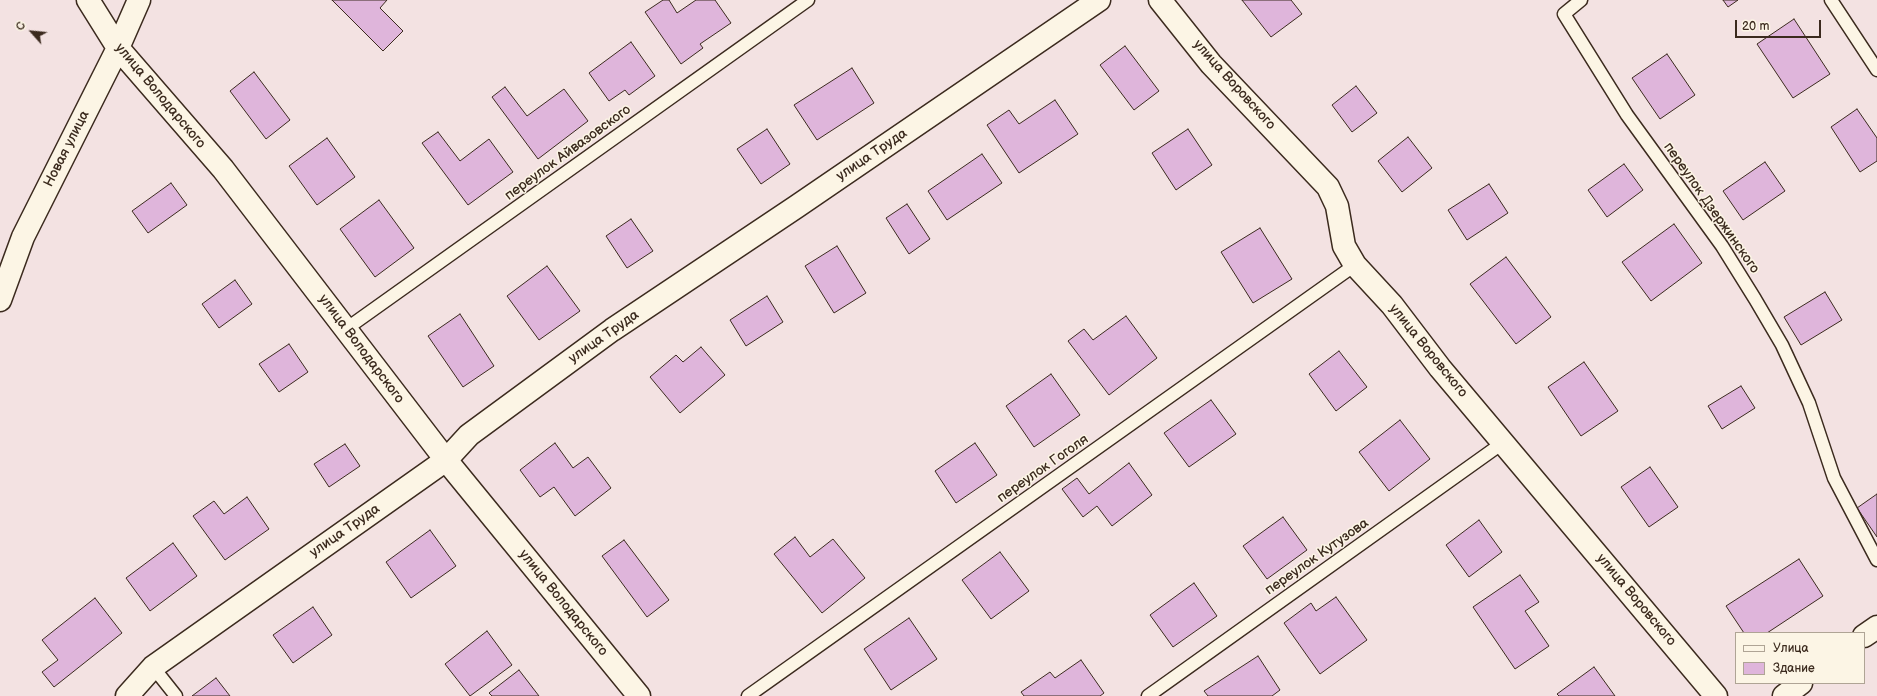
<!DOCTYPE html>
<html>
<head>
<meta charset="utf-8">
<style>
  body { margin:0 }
  #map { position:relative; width:1877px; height:696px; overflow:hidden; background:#f3e2e2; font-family:"Balsamiq Sans",sans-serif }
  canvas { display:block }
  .legend { position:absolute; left:1735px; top:632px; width:130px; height:52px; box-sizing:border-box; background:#fcf5e5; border:1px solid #afa495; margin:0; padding:5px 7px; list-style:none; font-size:12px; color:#3b2a1e }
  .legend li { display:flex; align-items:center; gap:8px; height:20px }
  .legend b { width:20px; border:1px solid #afa495 }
  .north { position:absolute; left:12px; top:12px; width:40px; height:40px; -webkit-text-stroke:3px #fcf5e5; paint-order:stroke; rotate:297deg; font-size:11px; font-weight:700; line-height:16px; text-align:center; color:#3b2a1e }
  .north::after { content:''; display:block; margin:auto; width:14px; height:18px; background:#3b2a1e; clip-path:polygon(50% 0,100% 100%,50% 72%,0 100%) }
  .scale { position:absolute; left:1735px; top:20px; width:86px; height:18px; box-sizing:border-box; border:2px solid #3b2a1e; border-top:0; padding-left:5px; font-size:12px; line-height:14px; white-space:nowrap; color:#3b2a1e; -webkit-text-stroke:3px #fcf5e5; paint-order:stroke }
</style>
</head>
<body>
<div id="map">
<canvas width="1877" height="696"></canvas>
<ul class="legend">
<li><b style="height:5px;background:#fcf5e5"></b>Улица</li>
<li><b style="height:11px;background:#dfb5db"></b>Здание</li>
</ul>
<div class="north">С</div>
<div class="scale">20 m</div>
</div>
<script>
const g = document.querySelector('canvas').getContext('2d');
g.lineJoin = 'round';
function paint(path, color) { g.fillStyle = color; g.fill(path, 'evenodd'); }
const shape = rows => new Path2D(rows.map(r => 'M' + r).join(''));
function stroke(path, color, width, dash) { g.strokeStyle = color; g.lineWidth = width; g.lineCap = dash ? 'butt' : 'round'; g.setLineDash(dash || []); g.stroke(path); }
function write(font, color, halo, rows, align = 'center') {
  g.font = font + ' "Balsamiq Sans",sans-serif'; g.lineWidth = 3; g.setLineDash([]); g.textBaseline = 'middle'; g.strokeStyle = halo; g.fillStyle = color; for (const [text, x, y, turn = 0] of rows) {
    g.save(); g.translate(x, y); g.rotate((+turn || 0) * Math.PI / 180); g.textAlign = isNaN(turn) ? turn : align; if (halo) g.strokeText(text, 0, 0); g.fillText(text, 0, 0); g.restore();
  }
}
const building = shape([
  [332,0,387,0,380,8,403,31,383,51,332,0],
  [663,0,669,0,677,13,696,0,715,0,731,23,700,44,703,48,681,64,645,12,663,0],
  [1242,0,1291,0,1302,14,1271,37,1242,0],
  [1723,0,1738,0,1728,7,1723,0],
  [1794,19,1830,74,1793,98,1757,44,1794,19],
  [631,42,655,76,629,95,625,90,609,101,589,73,631,42],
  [1125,46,1159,91,1134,110,1100,65,1125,46],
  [1667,54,1695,95,1660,119,1632,78,1667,54],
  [852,68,874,103,817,140,794,105,852,68],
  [254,72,290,120,266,139,230,91,254,72],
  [1356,86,1377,113,1352,132,1332,105,1356,86],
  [505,87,527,116,564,89,588,121,538,159,492,97,505,87],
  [1055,100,1078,134,1019,173,987,125,1009,110,1019,124,1055,100],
  [1857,109,1877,138,1877,161,1860,172,1831,127,1857,109],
  [767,129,790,164,761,184,737,149,767,129],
  [1188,129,1212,165,1176,190,1152,153,1188,129],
  [438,132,460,161,489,139,513,172,468,205,422,143,438,132],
  [1408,137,1432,168,1402,192,1378,161,1408,137],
  [327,138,355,177,317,205,289,166,327,138],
  [982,154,1002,183,947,220,928,191,982,154],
  [1765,162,1785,191,1743,220,1723,191,1765,162],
  [1624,164,1643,190,1607,217,1588,190,1624,164],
  [171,183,187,205,148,233,132,211,171,183],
  [1489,184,1508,213,1467,240,1448,210,1489,184],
  [379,200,414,248,375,277,340,229,379,200],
  [907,204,930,239,909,254,886,218,907,204],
  [631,219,653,251,627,268,606,236,631,219],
  [1674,224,1702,263,1651,301,1622,262,1674,224],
  [1260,228,1292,279,1253,303,1221,252,1260,228],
  [837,246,866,293,834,313,805,266,837,246],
  [1506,257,1551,317,1516,344,1470,284,1506,257],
  [547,266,580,311,539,340,507,296,547,266],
  [235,280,252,304,219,328,202,304,235,280],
  [1825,292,1842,320,1801,345,1784,317,1825,292],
  [767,296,783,322,746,346,730,320,767,296],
  [460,314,494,366,463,387,428,336,460,314],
  [1126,316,1157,358,1109,395,1068,341,1084,329,1093,340,1126,316],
  [289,344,308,372,279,392,259,364,289,344],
  [701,347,725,375,680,413,650,377,676,355,683,362,701,347],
  [1339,351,1367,387,1336,411,1309,374,1339,351],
  [1584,362,1618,411,1581,436,1548,387,1584,362],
  [1051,374,1080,415,1034,447,1006,406,1051,374],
  [1741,386,1755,408,1722,429,1708,406,1741,386],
  [1211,400,1236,434,1189,467,1164,433,1211,400],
  [1400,420,1430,459,1389,491,1359,452,1400,420],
  [555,443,573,468,588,457,611,488,575,516,554,487,540,497,520,470,555,443],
  [975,443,997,475,956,503,935,471,975,443],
  [345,444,360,466,329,487,314,464,345,444],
  [1129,463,1152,495,1112,526,1097,506,1083,517,1062,489,1077,478,1089,494,1129,463],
  [1650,467,1678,507,1649,527,1621,487,1650,467],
  [1877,494,1877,537,1857,508,1877,494],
  [247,497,269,529,225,560,193,516,214,501,224,514,247,497],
  [1283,517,1307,550,1267,579,1243,546,1283,517],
  [1479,520,1502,552,1469,577,1446,545,1479,520],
  [430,530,456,566,411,598,386,562,430,530],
  [795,537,810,557,833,539,865,578,822,613,774,554,795,537],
  [624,540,669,600,647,617,602,556,624,540],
  [173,543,197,576,150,611,126,578,173,543],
  [1000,552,1029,591,991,619,962,580,1000,552],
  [1799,559,1823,596,1767,633,1744,633,1726,606,1799,559],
  [1520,575,1539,602,1525,611,1549,646,1515,669,1473,607,1520,575],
  [1194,583,1217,616,1173,647,1150,615,1194,583],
  [1336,597,1367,640,1320,674,1284,623,1311,603,1316,611,1336,597],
  [95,598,122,633,54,687,42,672,58,660,42,640,95,598],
  [313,607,332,635,293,663,273,635,313,607],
  [909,618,937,659,891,690,864,649,909,618],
  [487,631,512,665,470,696,445,664,487,631],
  [1258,656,1280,690,1272,696,1208,696,1204,691,1258,656],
  [1081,660,1104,693,1100,696,1024,696,1021,692,1050,672,1055,678,1081,660],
  [1594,667,1615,696,1559,696,1557,694,1594,667],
  [519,670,539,696,492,696,489,693,519,670],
  [216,678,230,696,192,696,216,678]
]);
paint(building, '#dfb5db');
stroke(building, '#3b2a1e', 1);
const service = shape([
  [1581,0,1564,14,1627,115,1722,246,1755,299,1782,345,1809,403,1834,478,1877,560],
  [1831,0,1877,70],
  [346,329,808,0],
  [153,667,176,696],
  [748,696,1355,265],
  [1148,696,1504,442]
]);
const minor = shape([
  [88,0,118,48,223,169,446,460,639,696],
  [1160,0,1211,64,1328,187,1337,206,1344,246,1355,265,1392,305,1440,368,1716,696],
  [0,300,23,237,118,48,139,0],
  [1864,636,1877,627],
  [127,696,153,667,446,460,469,435,612,330,796,207,1099,0],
  [1784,696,1801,683]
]);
stroke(service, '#3b2a1e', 15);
stroke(minor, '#3b2a1e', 25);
stroke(service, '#fcf5e5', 12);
stroke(minor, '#fcf5e5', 22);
write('14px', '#3b2a1e', '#fcf5e5', [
  ["улица Воровского",1234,85,48],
  ["улица Володарского",160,96,50],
  ["Новая улица",67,149,-63],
  ["переулок Айвазовского",568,153,-36],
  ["улица Труда",872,155,-34],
  ["переулок Дзержинского",1711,208,55],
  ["улица Труда",604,337,-35],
  ["улица Володарского",361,349,53],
  ["улица Воровского",1428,351,51],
  ["переулок Гоголя",1043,469,-35],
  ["улица Труда",345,531,-35],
  ["переулок Кутузова",1317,557,-35],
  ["улица Воровского",1636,600,50],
  ["улица Володарского",563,603,51]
]);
</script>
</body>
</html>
